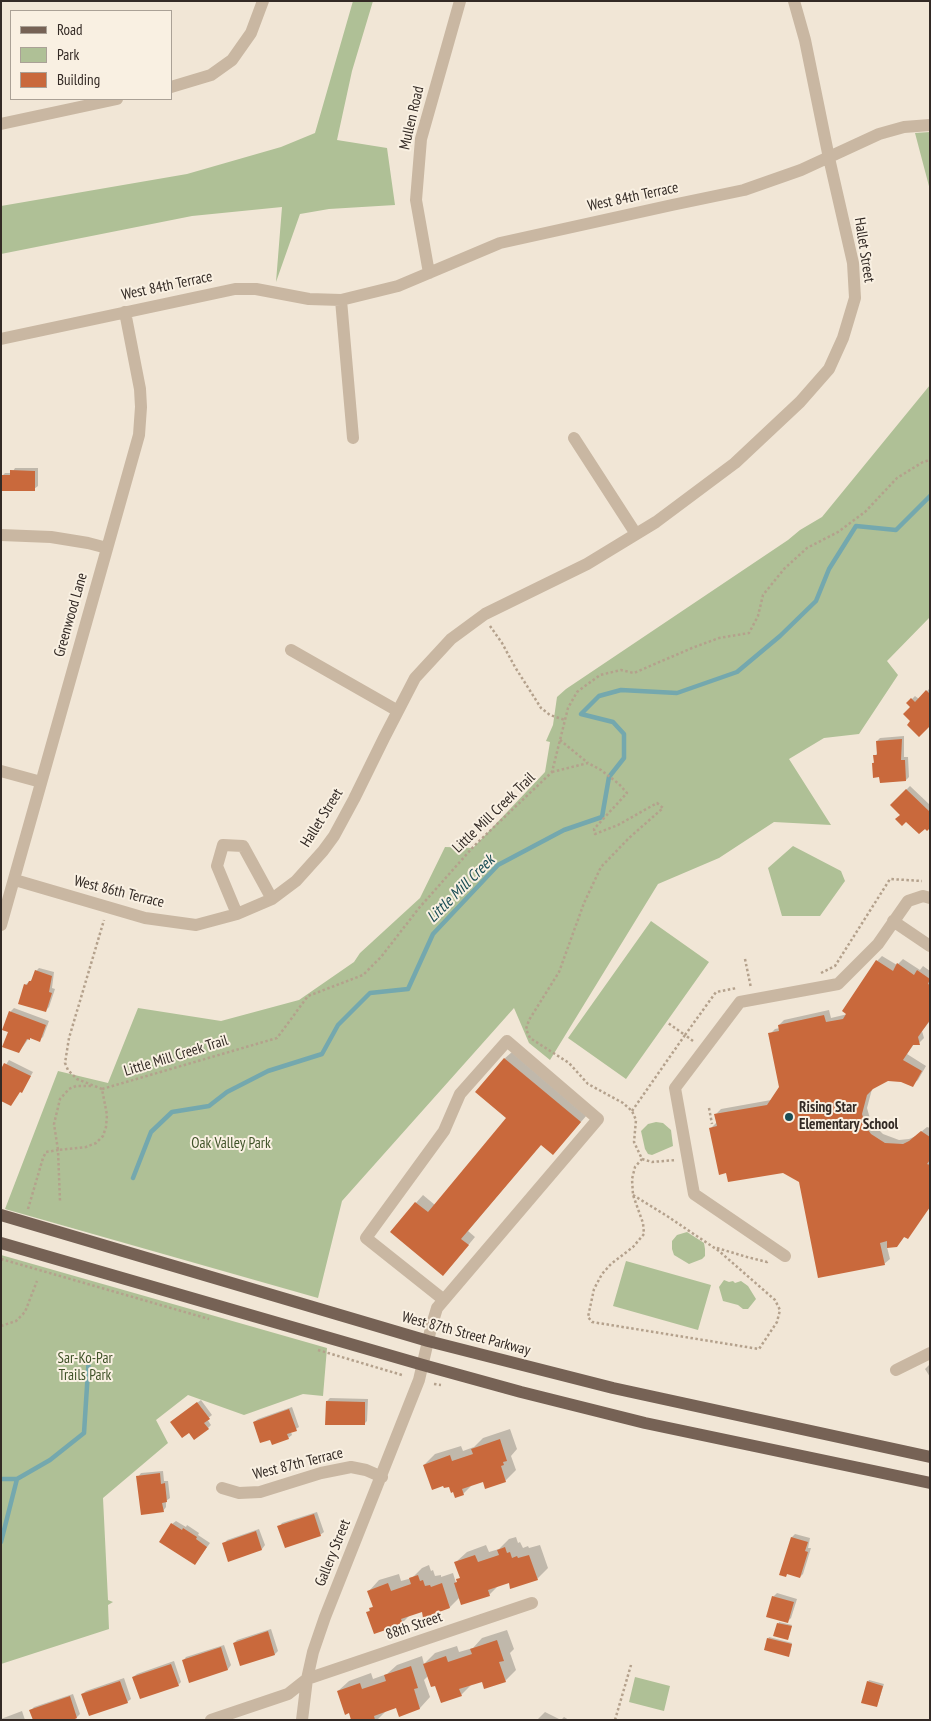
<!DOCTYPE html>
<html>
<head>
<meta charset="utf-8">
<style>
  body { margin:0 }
  #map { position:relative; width:931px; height:1721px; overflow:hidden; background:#f1e6d6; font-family:"PT Sans Narrow",sans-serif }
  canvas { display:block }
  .frame { position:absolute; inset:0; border:2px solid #332a25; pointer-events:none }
  .legend { position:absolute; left:10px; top:10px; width:162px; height:90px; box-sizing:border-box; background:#f9f0e2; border:1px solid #aaa196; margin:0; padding:6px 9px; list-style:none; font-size:15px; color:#332a25 }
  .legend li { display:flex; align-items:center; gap:10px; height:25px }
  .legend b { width:25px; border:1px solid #aaa196 }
</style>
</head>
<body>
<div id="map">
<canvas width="931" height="1721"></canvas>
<div class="frame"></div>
<ul class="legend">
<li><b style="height:6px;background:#766255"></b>Road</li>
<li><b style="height:14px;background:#afc096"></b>Park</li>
<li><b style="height:14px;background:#c9693c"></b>Building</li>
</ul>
</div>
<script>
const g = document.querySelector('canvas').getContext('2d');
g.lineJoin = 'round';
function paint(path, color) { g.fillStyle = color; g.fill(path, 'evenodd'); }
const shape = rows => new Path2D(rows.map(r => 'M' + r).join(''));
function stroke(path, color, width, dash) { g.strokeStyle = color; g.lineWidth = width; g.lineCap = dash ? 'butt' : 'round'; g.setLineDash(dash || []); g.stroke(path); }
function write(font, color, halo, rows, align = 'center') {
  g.font = font + ' "PT Sans Narrow",sans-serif'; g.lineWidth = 4; g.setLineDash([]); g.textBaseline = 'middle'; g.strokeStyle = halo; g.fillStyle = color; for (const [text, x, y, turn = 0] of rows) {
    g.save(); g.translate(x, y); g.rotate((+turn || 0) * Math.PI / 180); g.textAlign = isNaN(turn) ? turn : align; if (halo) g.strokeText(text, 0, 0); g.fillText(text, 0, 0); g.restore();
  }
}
paint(shape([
  [353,1,373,1,352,71,337,140,387,148,395,205,329,209,300,214,276,282,282,207,192,216,1,254,1,206,187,174,281,147,315,133],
  [930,132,930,190,915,133],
  [930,385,930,617,887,661,898,675,859,734,824,738,789,759,831,825,774,822,719,858,658,884,550,1060,529,1043,514,1008,342,1201,318,1298,5,1209,58,1071,108,1083,138,1008,221,1021,299,1000,354,962,360,953,420,898,445,847,473,848,545,772,550,742,546,741,553,725,557,697,566,689,788,540,800,530,822,517],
  [793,846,841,871,845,881,820,916,782,916,768,868],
  [651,921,709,962,626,1079,568,1038],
  [656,1122,663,1123,671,1130,673,1146,652,1155,648,1154,645,1149,641,1131,648,1124],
  [687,1232,704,1243,705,1249,705,1256,702,1259,689,1264,674,1255,672,1249,672,1241,677,1235],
  [1,1255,327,1348,323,1396,303,1394,244,1415,188,1395,156,1420,168,1443,103,1498,108,1600,113,1602,108,1605,109,1629,1,1664],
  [626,1261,711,1285,698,1330,613,1306],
  [724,1280,729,1282,733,1281,735,1283,741,1281,748,1286,756,1299,748,1309,743,1309,738,1305,723,1301,719,1287],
  [635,1677,670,1686,664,1711,629,1702]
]), '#afc096');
paint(shape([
  [15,468,38,468,38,486,34,489,2,476,5,473,12,473],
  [930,688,930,725,912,721,912,707,908,703,915,696,919,699],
  [904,736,904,757,908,757,909,777,906,780,880,776,873,763,875,761,875,756,878,752,877,741,880,738],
  [910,786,930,805,930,826,901,815,891,805],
  [882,956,897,965,903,959,920,970,923,966,930,971,930,1021,922,1031,924,1038,919,1043,914,1044,907,1054,926,1066,918,1080,912,1085,901,1081,888,1080,872,1089,867,1108,871,1122,883,1134,899,1140,909,1139,916,1136,927,1127,930,1128,930,1207,907,1238,905,1236,897,1246,887,1247,890,1259,884,1264,800,1181,711,1128,717,1122,716,1114,721,1109,771,1100,780,1087,770,1034,775,1029,780,1028,779,1025,784,1020,829,1010,831,1018,848,1014,877,961],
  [39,968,54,972,52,988,55,989,49,1007,46,1010,25,985,34,978,36,971],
  [14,1008,49,1021,43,1037,39,1040,31,1037,29,1038,19,1052,9,1032,3,1030,11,1011],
  [512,1052,587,1115,560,1146,541,1144,468,1231,475,1237,450,1267,391,1231,423,1195,435,1205,508,1118,504,1059],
  [9,1060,33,1072,22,1091,1,1072],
  [930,1364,930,1377,925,1369],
  [330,1398,368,1399,367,1421,364,1424,327,1401],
  [201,1400,212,1415,207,1419,211,1425,208,1428,189,1431,171,1422],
  [292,1407,299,1427,291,1432,292,1435,288,1438,271,1438,254,1422,258,1419],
  [510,1429,517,1449,511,1456,516,1470,505,1481,484,1480,473,1484,463,1494,424,1465,435,1454,461,1446,463,1451,474,1447,483,1438],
  [163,1471,164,1481,168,1481,170,1498,166,1501,166,1507,163,1511,138,1477,141,1473],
  [317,1512,324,1532,320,1535,279,1527,282,1523],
  [176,1521,186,1527,187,1525,199,1533,198,1535,210,1543,195,1564,172,1524],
  [259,1529,265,1545,262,1549,229,1560,224,1544,227,1540],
  [795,1534,810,1538,808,1548,811,1548,803,1574,800,1577,788,1573,786,1575,792,1537],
  [516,1537,518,1543,520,1542,523,1548,528,1546,529,1548,540,1545,548,1568,537,1579,509,1582,498,1586,489,1595,460,1597,450,1607,424,1616,422,1610,411,1614,402,1623,368,1612,374,1605,369,1591,379,1580,399,1574,401,1581,412,1578,422,1568,429,1565,431,1571,433,1570,435,1576,441,1575,441,1577,453,1573,456,1583,461,1577,456,1562,467,1552,486,1545,489,1552,499,1549,509,1539],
  [777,1593,797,1599,791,1618,788,1621,773,1597],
  [779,1622,792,1625,788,1639,775,1635],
  [271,1629,278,1651,275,1654,241,1665,234,1643,237,1640],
  [507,1630,514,1649,510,1653,516,1670,505,1681,482,1680,472,1684,461,1695,436,1684,428,1676,424,1680,430,1697,420,1708,397,1707,386,1711,377,1720,353,1720,338,1691,349,1681,371,1673,373,1679,387,1674,397,1665,422,1656,424,1664,435,1653,457,1646,459,1652,473,1648,482,1638],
  [769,1637,792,1643,790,1654,768,1639],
  [224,1645,231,1665,228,1669,190,1681,183,1661,186,1657],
  [174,1661,181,1682,178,1685,133,1677,137,1674],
  [124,1678,131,1699,127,1702,82,1694,86,1691],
  [869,1680,884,1684,877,1706,868,1682],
  [73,1694,80,1714,77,1717,31,1710,34,1707],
  [22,1711,25,1720,1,1720,1,1719],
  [545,1712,561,1720,564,1717,569,1720,537,1720]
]), '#0003');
stroke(shape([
  [133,1178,151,1132,172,1112,209,1106,227,1092,268,1071,322,1054,338,1025,370,993,408,989,433,934,498,865,564,830,602,817,609,777,624,758,624,734,613,722,581,714,599,696,621,690,677,693,737,672,780,636,816,601,829,569,856,526,896,530,930,496],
  [1,1479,17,1479],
  [1,1542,17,1479,50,1460,84,1433,89,1355]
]), '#74a8ae', 4.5);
paint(shape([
  [10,470,35,471,35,491,1,491,1,475,10,475],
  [926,690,930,694,930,726,919,737,907,725,910,721,903,714,910,707,906,703,911,698,915,702],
  [902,739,901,760,905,760,906,781,880,783,879,777,873,778,872,763,874,763,873,755,877,755,876,741],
  [906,789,930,812,930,828,927,831,925,829,919,834,906,822,902,826,895,819,900,815,890,805],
  [876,960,893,971,897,963,914,975,917,970,930,979,928,984,930,985,930,1020,918,1037,920,1045,913,1045,903,1060,922,1071,913,1087,901,1082,888,1081,873,1089,867,1095,862,1114,866,1127,871,1134,885,1143,903,1144,909,1141,921,1131,930,1137,930,1160,927,1164,930,1165,930,1207,908,1239,904,1237,897,1247,887,1248,887,1241,880,1243,885,1265,818,1278,799,1182,783,1173,728,1182,726,1173,719,1175,709,1128,717,1126,714,1114,767,1105,779,1087,768,1033,779,1031,778,1025,824,1015,826,1022,843,1019,846,1014,842,1011],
  [35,970,52,976,49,992,52,993,46,1012,18,1004,24,984,27,985,29,981,31,981],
  [9,1011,46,1025,40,1042,30,1038,30,1040,27,1039,19,1053,2,1047,8,1032,2,1030],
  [504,1058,581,1122,553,1155,541,1145,461,1239,469,1245,443,1276,390,1232,415,1202,428,1212,506,1118,475,1092],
  [4,1063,31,1076,22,1093,20,1092,11,1106,1,1101,1,1069],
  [326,1401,365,1402,365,1425,325,1425],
  [197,1402,210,1419,204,1423,209,1429,194,1440,189,1433,182,1438,170,1422],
  [289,1409,297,1431,287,1434,289,1439,272,1445,270,1440,260,1443,253,1422],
  [500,1439,507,1461,503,1462,504,1465,501,1466,506,1482,485,1489,483,1482,462,1489,464,1495,455,1498,453,1492,451,1493,449,1487,444,1488,443,1486,432,1490,423,1465,450,1455,452,1461,473,1454,471,1449],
  [160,1473,161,1484,165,1483,167,1502,162,1503,164,1512,141,1515,136,1476],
  [314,1514,321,1536,285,1548,277,1526],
  [171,1523,182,1530,183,1528,197,1537,196,1539,207,1547,195,1565,159,1542],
  [256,1531,262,1550,228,1562,222,1543],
  [791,1537,808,1542,805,1551,808,1552,800,1578,787,1574,786,1577,779,1575],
  [505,1547,507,1553,510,1552,512,1558,517,1556,518,1558,529,1555,538,1580,510,1589,509,1583,488,1590,490,1596,461,1605,454,1583,457,1582,456,1579,460,1578,454,1562,475,1555,478,1562,499,1555,497,1550],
  [418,1575,420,1581,423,1580,425,1586,430,1585,431,1587,442,1583,450,1608,423,1618,422,1612,401,1619,403,1624,374,1634,366,1612,370,1611,369,1608,373,1607,367,1591,388,1583,391,1591,411,1584,409,1578],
  [772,1596,794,1602,788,1623,766,1617],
  [777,1623,792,1626,788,1640,773,1636],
  [268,1631,275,1655,240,1666,233,1643],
  [767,1638,792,1644,789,1657,764,1650],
  [497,1640,504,1661,499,1662,506,1682,484,1689,482,1682,459,1689,462,1696,441,1703,435,1686,431,1687,423,1664,446,1656,448,1662,472,1654,470,1649],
  [221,1647,228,1670,189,1683,182,1660],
  [171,1664,179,1686,140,1699,132,1677],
  [411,1666,418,1688,414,1689,420,1709,399,1717,396,1708,374,1716,375,1720,351,1720,349,1713,345,1715,337,1691,360,1683,362,1689,386,1681,384,1675],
  [120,1681,128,1703,89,1716,81,1694],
  [867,1681,883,1686,877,1707,861,1703],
  [70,1696,77,1718,73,1720,33,1720,29,1710]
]), '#c9693c');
stroke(shape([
  [490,626,502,643,515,667,541,708,550,715,565,720],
  [560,740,588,763],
  [552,772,588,763,601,770,619,784,627,793,594,829,595,834,618,825,657,803,663,808,629,838,601,867,584,903,559,972,529,1020,526,1029,530,1038,569,1063,588,1084,623,1103,632,1111,636,1120,634,1142,642,1159,652,1162,676,1160],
  [745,959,751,988],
  [821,973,835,966,890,879,922,881],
  [693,1041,685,1035,716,992,737,988],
  [91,1086,76,1086,69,1089,60,1099,54,1124,58,1150,86,1147,96,1143,103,1136,106,1127,107,1115,102,1089,277,1038,308,996,363,975,381,957,419,908,474,846,552,772,568,708,577,692,600,675,621,670,634,673,692,648,719,638,749,633,758,616,763,595,784,569,807,548,838,532,865,512,897,478,923,462,930,460],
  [102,1089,77,1079,68,1070,65,1063,69,1038,104,920],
  [709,1108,712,1124],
  [632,1111,685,1035,668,1023],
  [633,1195,667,1216,719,1251,775,1300,780,1310,777,1322,759,1349,592,1322,588,1317,594,1289,602,1274,611,1264,633,1247,644,1234,643,1223,633,1195,632,1179,635,1167,642,1159],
  [28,1209,43,1158,46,1152,58,1150,60,1201],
  [717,1248,747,1257,767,1262,769,1260],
  [1,1259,209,1319],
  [1,1326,16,1321,25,1312,37,1281],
  [318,1350,402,1375],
  [434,1384,441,1385],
  [615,1720,631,1665]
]), '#b4a18c', 2.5, [2.5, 2.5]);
stroke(shape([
  [171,87,211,75,232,60,251,33,263,1],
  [1,124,117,99],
  [429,273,416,200,421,139,460,1],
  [341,300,353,438],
  [1,339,235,289,256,289,309,299,341,300,398,286,500,243,672,205,744,190,801,170,879,134,904,127,930,125],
  [574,438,636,534],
  [1,535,51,537,88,543,107,548],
  [291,650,398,711],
  [1,771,41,782],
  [15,880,145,918,196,925,237,914,272,899,296,881,323,851,334,836,354,799,384,738,415,678,451,639,485,614,587,564,656,522,735,463,800,402,829,369,843,338,855,298,853,263,829,158,805,40,794,1],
  [237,914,217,866,223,845,243,846,272,899],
  [893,921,930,946],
  [1,925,139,435,141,407,140,389,125,312],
  [785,1256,694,1194,675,1088,740,1002,838,984,878,944,908,901,923,896,930,898],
  [896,1370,930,1353],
  [222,1488,239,1493,260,1492,321,1473,351,1467,366,1470,382,1477],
  [211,1720,288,1694,307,1679,313,1652,325,1617,419,1380,431,1328,437,1308,598,1119,507,1041,460,1094,444,1131,366,1238,444,1300],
  [302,1720,307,1679,532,1603]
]), '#c9b7a2', 12);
stroke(shape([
  [1,1215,428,1341,613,1388,930,1457],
  [1,1243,423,1365,521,1392,645,1423,930,1483]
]), '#766255', 12);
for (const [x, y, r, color] of [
  [789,1117,5,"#1a4d55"]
]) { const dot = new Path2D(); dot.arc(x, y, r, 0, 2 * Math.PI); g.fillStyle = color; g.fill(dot); stroke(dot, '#f9f0e2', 2); }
write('15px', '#332a25', '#f9f0e2', [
  ["Mullen Road",412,118,-77],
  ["West 84th Terrace",633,197,-12],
  ["Hallet Street",864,250,81],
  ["West 84th Terrace",167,286,-12],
  ["Greenwood Lane",71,615,-74],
  ["Little Mill Creek Trail",494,813,-44],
  ["Hallet Street",322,818,-58],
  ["West 86th Terrace",119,892,14],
  ["Little Mill Creek Trail",176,1056,-17],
  ["West 87th Street Parkway",466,1334,15],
  ["West 87th Terrace",298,1464,-14],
  ["Gallery Street",333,1553,-68],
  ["88th Street",414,1626,-19]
]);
write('bold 15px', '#332a25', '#f9f0e2', [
  ["Rising Star",799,1108],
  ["Elementary School",799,1125]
], 'left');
write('15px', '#3f5228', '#f9f0e2', [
  ["Oak Valley Park",231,1144],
  ["Sar-Ko-Par",85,1359],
  ["Trails Park",85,1376]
]);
write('italic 16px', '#1a4d55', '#f9f0e2', [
  ["Little Mill Creek",461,889,-45]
]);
</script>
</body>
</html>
